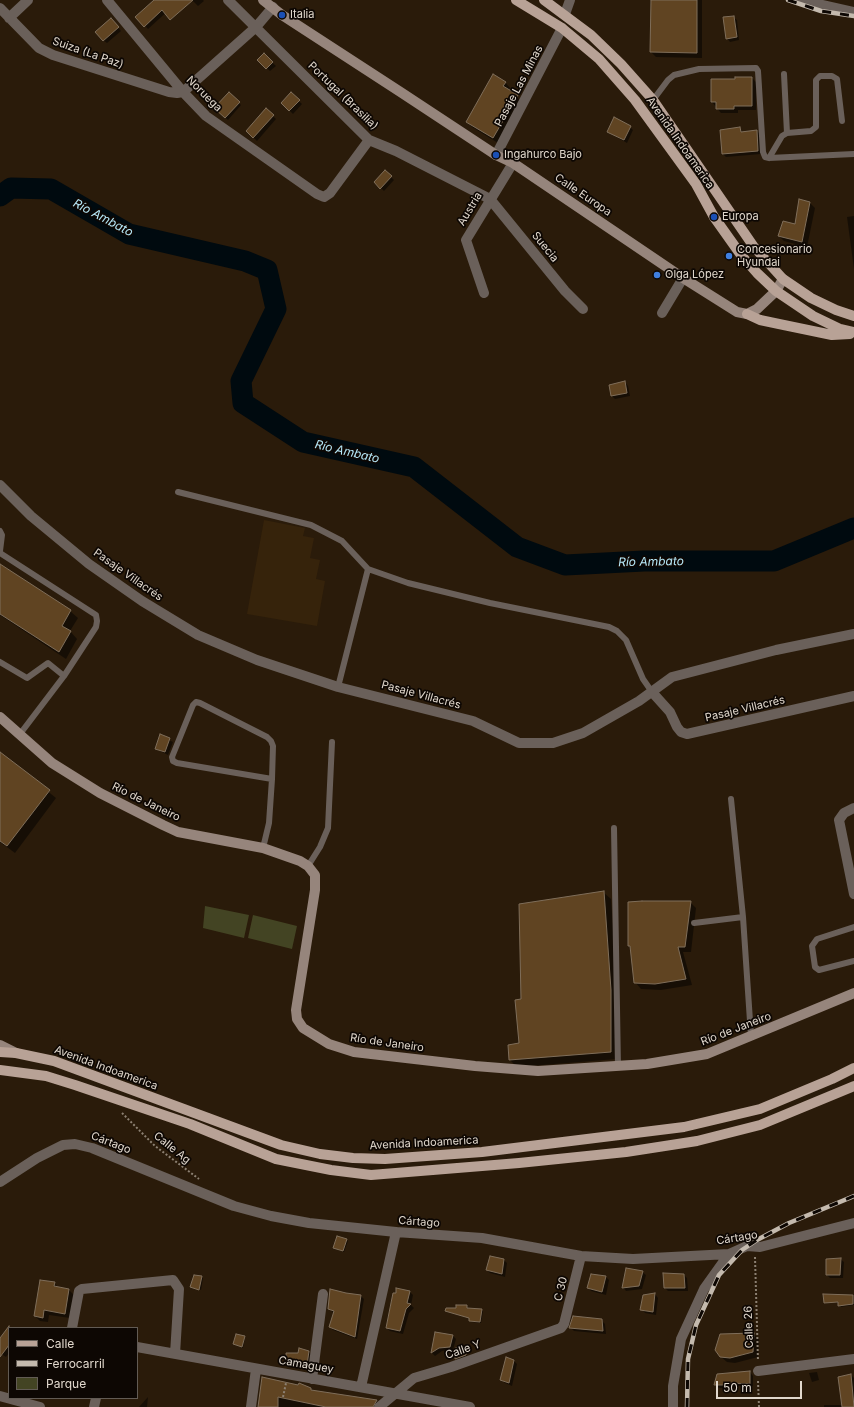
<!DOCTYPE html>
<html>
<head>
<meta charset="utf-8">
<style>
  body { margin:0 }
  #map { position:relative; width:854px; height:1407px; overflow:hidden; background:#2a1b0a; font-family:Inter,sans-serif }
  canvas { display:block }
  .legend { position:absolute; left:8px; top:1327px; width:130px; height:72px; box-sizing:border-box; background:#0d0703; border:1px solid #625b54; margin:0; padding:5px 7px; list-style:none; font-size:12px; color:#e1d8cd }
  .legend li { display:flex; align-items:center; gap:8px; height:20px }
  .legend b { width:20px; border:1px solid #625b54 }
  .scale { position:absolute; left:716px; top:1381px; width:86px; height:18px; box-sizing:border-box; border:2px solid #e1d8cd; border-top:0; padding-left:5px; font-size:12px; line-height:14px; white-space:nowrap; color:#e1d8cd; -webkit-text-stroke:3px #0d0703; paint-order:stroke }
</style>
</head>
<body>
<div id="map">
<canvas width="854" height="1407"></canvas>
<ul class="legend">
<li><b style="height:5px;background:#b8a296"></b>Calle</li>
<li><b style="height:5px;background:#c4baae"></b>Ferrocarril</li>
<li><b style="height:11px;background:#434423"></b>Parque</li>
</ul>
<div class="scale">50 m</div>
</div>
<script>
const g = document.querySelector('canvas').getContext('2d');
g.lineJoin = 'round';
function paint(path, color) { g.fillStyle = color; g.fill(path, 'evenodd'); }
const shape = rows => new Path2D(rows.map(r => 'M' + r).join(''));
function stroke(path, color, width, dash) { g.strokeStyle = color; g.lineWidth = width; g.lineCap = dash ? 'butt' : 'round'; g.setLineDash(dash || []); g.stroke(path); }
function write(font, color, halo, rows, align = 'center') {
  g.font = font + ' Inter,sans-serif'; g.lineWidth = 3.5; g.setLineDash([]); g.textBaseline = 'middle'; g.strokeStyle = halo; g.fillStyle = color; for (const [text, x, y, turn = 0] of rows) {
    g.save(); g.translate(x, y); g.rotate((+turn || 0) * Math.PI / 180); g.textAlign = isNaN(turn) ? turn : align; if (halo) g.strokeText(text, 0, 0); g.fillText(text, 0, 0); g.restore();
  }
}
paint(shape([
  [264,520,305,528,303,536,314,538,310,558,320,560,316,579,325,581,317,626,247,614]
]), '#36230b');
paint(shape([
  [205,906,249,915,244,938,203,928],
  [253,915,297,926,292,949,248,938]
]), '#434423');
paint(shape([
  [156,0,163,0,170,9,148,29,137,17],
  [192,0,203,0,204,1,198,6],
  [652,0,702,0,702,58,656,57,651,52],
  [733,17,737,20,739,40,730,42,727,38],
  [114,23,121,31,107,43,103,40],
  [264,55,276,66,270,71,259,60],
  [752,78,756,82,756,110,738,110,738,113,721,113,712,102,712,80],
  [505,82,510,88,508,91,522,101,498,143,472,127,467,122],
  [229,93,241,105,228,120,216,108],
  [291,94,302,104,293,114,282,103],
  [266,110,276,119,257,141,247,131],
  [630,127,633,130,627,143,608,132],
  [740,129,743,132,757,131,760,134,761,154,726,157,723,154],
  [385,171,394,180,384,191,375,182],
  [800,201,810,203,815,208,807,247,784,241,779,236,796,226],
  [854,216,854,269,847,217],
  [625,382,628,386,630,396,615,399,612,396],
  [0,566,70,611,78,618,70,631,77,639,66,659,0,615],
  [161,736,173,742,168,755,156,749],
  [0,753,56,798,15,853,0,842],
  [603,892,611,899,618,998,617,1059,517,1067,510,1060,520,1044,522,1000],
  [690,902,696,908,691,952,683,952,692,985,661,990,641,989,635,982,631,948,629,946],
  [346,1240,348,1241,344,1252,334,1248],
  [491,1257,504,1260,507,1263,505,1277,490,1273,487,1270],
  [840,1259,844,1262,843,1278,830,1278,827,1275],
  [642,1272,646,1275,642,1289,626,1291,623,1287],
  [591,1275,606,1277,609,1280,606,1295,591,1291,588,1287],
  [684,1275,687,1278,688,1291,668,1291,665,1288],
  [195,1276,203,1278,201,1290,191,1287],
  [54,1283,59,1288,69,1290,74,1295,70,1318,49,1315,48,1322,40,1321,35,1316],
  [410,1292,413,1295,411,1305,414,1308,409,1313,403,1334,390,1331,387,1328],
  [346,1294,361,1296,364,1299,357,1339,333,1330,330,1327,334,1313,329,1309],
  [655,1294,658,1298,656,1315,645,1313,642,1309],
  [852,1296,854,1305,841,1307,839,1303,824,1302],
  [467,1306,468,1309,483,1311,481,1323,471,1322,470,1318,446,1310],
  [601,1320,605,1324,606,1334,574,1331,570,1327],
  [436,1333,452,1335,456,1339,453,1350,442,1351,435,1356,432,1353],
  [754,1334,759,1339,758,1357,735,1363,727,1362,721,1357],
  [244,1337,245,1338,243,1348,234,1343],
  [9,1338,9,1353,6,1357,0,1353,0,1340],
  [466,1350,467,1356,457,1359,456,1358],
  [309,1352,311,1354,310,1367,290,1367,288,1365,299,1354],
  [513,1360,517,1364,512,1386,505,1383,501,1380],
  [750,1372,753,1376,753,1386,735,1386,734,1388,719,1388,715,1385],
  [817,1372,819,1380,812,1382,809,1373],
  [851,1375,854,1378,854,1407,824,1407,824,1405,843,1405],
  [262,1378,311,1388,313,1391,376,1401,378,1403,376,1407,259,1407],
  [148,1397,147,1407,139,1407]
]), '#0007');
stroke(shape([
  [0,196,11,188,51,189,129,234,245,261,267,270,276,309,241,381,243,403,303,442,414,467,517,547,565,565,644,561,774,561,854,528]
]), '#000a0f', 21);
const building = shape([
  [154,0,193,0,170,20,162,10,144,27,135,17,154,0],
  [651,0,697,0,697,53,650,52,651,0],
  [734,16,737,37,726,39,723,17,734,16],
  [111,18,119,27,103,41,95,32,111,18],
  [264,53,273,62,266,69,257,60,264,53],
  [493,74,506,82,503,86,518,95,493,138,466,122,493,74],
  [735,77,752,77,752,106,734,106,734,109,716,109,716,102,711,102,711,79,735,79,735,77],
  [229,92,240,102,225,118,214,108,229,92],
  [291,92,300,100,289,111,281,103,291,92],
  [266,108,274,115,253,138,246,131,266,108],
  [614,117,631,126,624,140,607,132,614,117],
  [740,127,741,132,757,130,758,151,722,154,720,130,740,127],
  [385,170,392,176,380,189,374,182,385,170],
  [799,199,810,202,802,242,778,236,783,221,795,224,799,199],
  [625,381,627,393,611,396,609,385,625,381],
  [0,564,71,610,62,626,71,631,59,652,0,614,0,564],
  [160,734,170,738,165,752,155,749,160,734],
  [0,752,50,790,7,846,0,841,0,752],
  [604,891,611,990,611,1052,509,1060,508,1045,519,1043,515,1000,521,999,519,904,604,891],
  [642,901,691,901,685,947,678,947,686,979,655,984,634,983,630,946,628,946,628,902,642,901],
  [337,1236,347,1239,343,1251,333,1248,337,1236],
  [490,1256,504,1259,502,1274,486,1270,490,1256],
  [841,1258,840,1275,826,1275,826,1259,841,1258],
  [626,1268,643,1271,639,1286,622,1288,626,1268],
  [663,1273,684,1274,685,1288,664,1288,663,1273],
  [591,1274,606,1276,602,1292,587,1288,591,1274],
  [194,1275,202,1276,199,1290,190,1287,194,1275],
  [40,1280,55,1282,54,1286,69,1289,65,1314,44,1310,43,1318,34,1316,40,1280],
  [396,1288,410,1291,407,1303,411,1304,406,1309,400,1331,386,1328,393,1293,396,1293,396,1288],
  [330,1289,346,1293,361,1295,355,1337,329,1327,334,1311,328,1309,330,1289],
  [655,1293,653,1312,640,1310,643,1295,655,1293],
  [823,1294,853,1295,853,1304,838,1306,838,1302,824,1303,823,1294],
  [456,1305,467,1305,467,1308,482,1309,480,1322,469,1321,469,1318,445,1311,446,1308,456,1308,456,1305],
  [573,1316,602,1319,603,1331,569,1328,573,1316],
  [9,1326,9,1345,0,1357,0,1338,9,1326],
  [435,1332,453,1335,450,1347,439,1348,431,1353,435,1332],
  [754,1333,753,1352,730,1358,720,1357,715,1350,720,1334,754,1333],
  [236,1334,245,1336,242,1347,233,1344,236,1334],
  [299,1348,309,1351,307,1365,287,1365,286,1353,298,1353,299,1348],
  [456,1348,466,1349,466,1355,455,1359,456,1348],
  [506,1357,514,1360,509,1383,500,1380,506,1357],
  [750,1371,750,1384,731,1383,731,1385,714,1385,717,1374,750,1371],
  [851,1374,854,1407,842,1407,838,1377,851,1374],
  [262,1377,298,1385,299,1383,311,1388,311,1390,377,1400,373,1407,326,1407,278,1397,278,1407,258,1407,262,1377]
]);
paint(building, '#604422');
stroke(building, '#7f6e5a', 1);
stroke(shape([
  [122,1113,155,1146,199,1179],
  [755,1257,758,1361],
  [758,1381,759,1407],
  [283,1397,286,1383]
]), '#8c8072', 2, [2, 2]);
stroke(shape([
  [784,74,787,133],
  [653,100,668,80,674,75,699,69,756,68,758,71,763,152,765,157,769,158,854,154],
  [769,158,782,136,787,133,811,131,816,127,816,80,820,76,832,76,837,79,842,121],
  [178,492,311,525,342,541,368,569,408,583,490,603,609,627,617,631,626,640,643,679,652,692],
  [0,531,2,535,0,551],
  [0,553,96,615,97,621,96,627,64,676,20,734],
  [0,662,27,678,48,663,64,676],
  [338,687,368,569],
  [731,799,743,917,751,1036],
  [614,828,618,1067],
  [263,848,269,823,272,779,273,746,271,741,267,737,200,703,196,702,193,705,172,757,173,761,177,763,272,779],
  [308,866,320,847,328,828,332,742],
  [694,923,743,917],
  [854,927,817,939,812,946,815,967,819,970,854,961]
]), '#6a605a', 6);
stroke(shape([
  [107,0,183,92,206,116,317,194,324,197,330,193,369,140],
  [228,0,369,140,396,151,490,199,565,291,583,309],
  [800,0,854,12],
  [0,8,39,48,53,55,169,92,177,93,183,92,256,27,273,7],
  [565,14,570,0],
  [9,18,28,0],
  [496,155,562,28],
  [484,293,466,240,513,163],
  [662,313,683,278],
  [0,485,31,516,89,564,142,601,198,635,257,660,338,687,473,721,519,743,553,743,583,733,639,701,672,677,776,650,854,634],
  [652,692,670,712,677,727,681,732,687,734,854,696],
  [854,808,844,813,839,820,854,894],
  [0,1182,37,1158,63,1145,75,1144,92,1148,234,1206,271,1216,309,1223,396,1232,482,1238,581,1256,633,1259,729,1254,747,1246,760,1247,854,1223],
  [72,1328,79,1291,82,1289,173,1280,179,1289,175,1354],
  [137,1347,470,1407],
  [758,1371,854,1359],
  [312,1379,323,1294],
  [361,1387,396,1232],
  [0,1396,40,1407],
  [94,1407,96,1398],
  [251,1407,256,1369],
  [379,1407,414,1378,451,1367,561,1328,564,1324,581,1256],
  [673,1407,673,1386,681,1339,704,1289,729,1254]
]), '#6a605a', 10);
stroke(shape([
  [263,0,282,15,402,93,496,155,513,163,683,278,737,312,747,314,757,309,776,291,783,279],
  [0,717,52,763,100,793,163,825,178,832,263,848,300,861,308,866,315,875,315,890,296,1010,297,1019,303,1028,329,1044,354,1052,475,1066,538,1071,647,1064,707,1054,854,993],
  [0,1045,16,1053]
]), '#96857c', 10);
stroke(shape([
  [516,0,562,28,599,59,635,100,696,184,714,217,741,255,757,273,776,291,813,316,840,329,854,332],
  [544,0,591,35,621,64,653,100,754,247,783,279,811,298,836,310,854,316],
  [747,314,760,320,779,324,832,335,850,334],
  [0,1052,16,1053,54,1061,281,1145,320,1154,353,1158,385,1159,482,1152,684,1127,760,1109,832,1079,854,1068],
  [0,1070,46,1076,75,1085,190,1124,276,1159,331,1170,371,1175,519,1163,626,1152,697,1141,760,1125,854,1086]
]), '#b8a296', 10);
const rail = shape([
  [788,0,821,11,854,16],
  [687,1407,688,1359,696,1325,719,1275,742,1250,757,1240,789,1223,854,1196]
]);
stroke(rail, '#c4baae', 4.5);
stroke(rail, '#0d0703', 3, [9]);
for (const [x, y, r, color] of [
  [282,15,4,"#1a4fb4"],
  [496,155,4,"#1a4fb4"],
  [714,217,4,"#1a4fb4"],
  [729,256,4,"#3f7fe0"],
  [657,275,4,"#3f7fe0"]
]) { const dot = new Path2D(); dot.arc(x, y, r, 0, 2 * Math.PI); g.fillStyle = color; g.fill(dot); stroke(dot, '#0d0703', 1.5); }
write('11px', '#e1d8cd', '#0d0703', [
  ["Italia",290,15],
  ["Ingahurco Bajo",504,155],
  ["Europa",722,217],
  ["Concesionario",737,250],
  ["Hyundai",737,263],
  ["Olga López",665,275]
], 'left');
write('11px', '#e1d8cd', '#0d0703', [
  ["Suiza (La Paz)",88,53,19],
  ["Pasaje Las Minas",519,86,-62],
  ["Noruega",204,94,45],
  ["Portugal (Brasilia)",343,96,44],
  ["Avenida Indoamerica",680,143,55],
  ["Calle Europa",583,195,34],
  ["Austria",470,209,-59],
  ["Suecia",545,247,51],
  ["Pasaje Villacrés",128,575,35],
  ["Pasaje Villacrés",421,695,15],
  ["Pasaje Villacrés",745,709,-13],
  ["Río de Janeiro",146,802,26],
  ["Río de Janeiro",736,1029,-21],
  ["Río de Janeiro",387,1043,8],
  ["Avenida Indoamerica",106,1068,20],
  ["Cártago",111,1143,21],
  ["Avenida Indoamerica",424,1143,-3],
  ["Calle Ag",172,1148,39],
  ["Cártago",419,1222,4],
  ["Cártago",737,1238,-9],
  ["C 30",561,1289,-76],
  ["Calle 26",749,1327,-92],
  ["Calle Y",463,1350,-19],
  ["Camaguey",306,1365,10]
]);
write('italic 12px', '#b7e9f9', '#0d0703', [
  ["Río Ambato",103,218,28],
  ["Río Ambato",347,452,13],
  ["Río Ambato",651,562,-1]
]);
</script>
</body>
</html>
